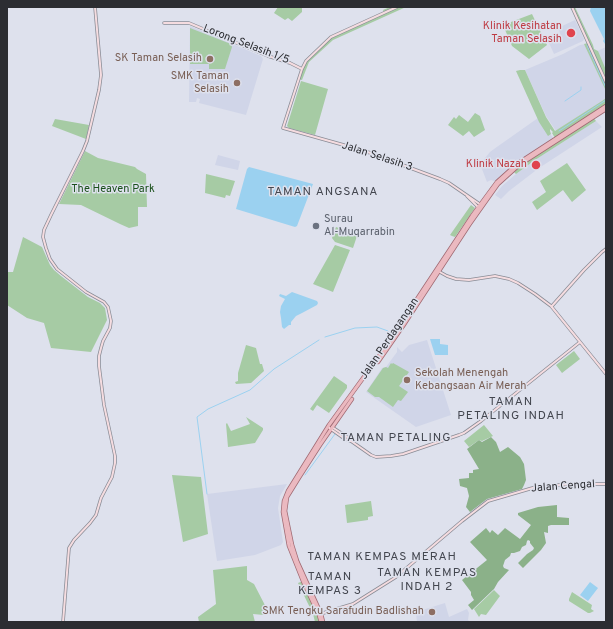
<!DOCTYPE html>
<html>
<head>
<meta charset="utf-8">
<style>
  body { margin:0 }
  #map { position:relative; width:613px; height:629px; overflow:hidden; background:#dee1ed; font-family:Overpass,sans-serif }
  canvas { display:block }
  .frame { position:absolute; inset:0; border:8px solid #2c2d32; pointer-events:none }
</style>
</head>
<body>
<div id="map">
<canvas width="613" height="629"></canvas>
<div class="frame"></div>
</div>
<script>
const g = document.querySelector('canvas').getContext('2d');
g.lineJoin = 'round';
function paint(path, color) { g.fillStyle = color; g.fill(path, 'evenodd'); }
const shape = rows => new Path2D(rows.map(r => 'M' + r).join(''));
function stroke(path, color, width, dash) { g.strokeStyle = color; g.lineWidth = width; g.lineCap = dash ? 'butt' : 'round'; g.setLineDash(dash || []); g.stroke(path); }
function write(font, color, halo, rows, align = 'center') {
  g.font = font + ' Overpass,sans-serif'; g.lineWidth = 3; g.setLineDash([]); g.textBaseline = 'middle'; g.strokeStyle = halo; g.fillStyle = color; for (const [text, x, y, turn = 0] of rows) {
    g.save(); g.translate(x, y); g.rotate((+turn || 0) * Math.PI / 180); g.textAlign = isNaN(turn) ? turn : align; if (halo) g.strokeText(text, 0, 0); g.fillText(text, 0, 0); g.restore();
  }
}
paint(shape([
  [575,20,584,39,583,41,554,54,549,43,562,38,558,28],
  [190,26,261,56,263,59,246,115,199,103,200,99,197,98,196,102,189,102],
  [586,44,593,53,606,47,606,99,556,131,546,116,525,70,563,54,580,45],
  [538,118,554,139,497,182,491,180,487,182,480,164,490,152,494,149],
  [596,121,602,127,539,168,509,191,501,199,495,195,502,186,516,174,535,160],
  [218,155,240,161,238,170,215,165],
  [427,340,451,415,416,427,366,392,382,368,386,367,397,352,397,347,402,352,409,345],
  [287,484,280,496,278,508,283,542,281,545,255,555,217,561,207,494],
  [445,603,449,617,467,609,469,613,468,620,470,622,417,622,416,612]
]), '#d0d5e8');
paint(shape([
  [278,7,302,7,302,12,292,21,288,18,285,20,274,13],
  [390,7,406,7,333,40,309,62,302,80,299,79,306,61,331,37,384,13,383,10],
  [572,7,575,7,593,45,594,49,598,51,606,70,606,91,584,44,588,43],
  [532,14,547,45,529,59,512,46,503,25],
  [190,28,231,44,232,47,225,69,209,69,209,64,190,64],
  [520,70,525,70,546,117,555,131,602,101,606,98,606,106,555,138,552,133,553,132,550,129,550,131,551,134,548,136,539,122,516,71],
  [301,81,328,89,315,135,289,128,287,126],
  [475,113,480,116,485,130,474,137,469,131,463,136,448,125,454,117,456,119,459,115,468,122],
  [593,117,596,121,535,160,516,174,513,171],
  [55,119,89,125,86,139,52,126],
  [85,151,98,158,135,167,137,169,146,174,147,207,138,207,138,226,129,228,120,224,81,205,59,204],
  [567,163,586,190,572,202,563,190,537,210,532,202,546,192,540,181],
  [206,174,235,181,230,196,226,195,225,198,205,193],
  [471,205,475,208,455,237,452,236,450,235],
  [336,227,357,235,357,236,353,248,335,242,332,238],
  [23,237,42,247,50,265,54,270,61,276,88,297,100,303,105,308,107,320,91,352,51,348,44,323,27,318,7,305,7,272,13,272],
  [335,245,350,250,333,292,313,284],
  [246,345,256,348,260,364,262,364,264,371,251,383,236,384,235,382,238,381,238,373],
  [574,351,580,359,562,373,556,365],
  [391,363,392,364,393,363,409,372,399,386,408,392,401,401,398,400,393,407,379,397,375,397,367,391,383,368,386,367,388,368],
  [334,376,347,385,347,388,329,413,317,405,313,411,310,409],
  [246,417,263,428,263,430,255,443,228,447,226,424,227,423,231,431,250,424],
  [484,425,493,436,482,441,479,440,469,447,464,441],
  [172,475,201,477,208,534,183,542],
  [371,501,373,516,368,517,368,520,347,523,345,505],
  [247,566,247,580,254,584,269,613,264,615,253,614,255,622,199,622,198,617,216,604,213,570],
  [303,581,321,622,315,622,313,614,298,583],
  [494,590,500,596,486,615,481,614,479,617,474,609],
  [572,592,592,605,591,609,594,611,590,613,588,613,569,601,569,599]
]), '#a6cba4');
paint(shape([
  [491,437,496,442,500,452,508,447,520,457,524,464,526,480,524,485,522,489,487,499,470,512,466,507,469,496,467,488,460,486,459,479,469,478,469,473,473,473,473,470,479,469,467,449,479,440,482,442],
  [557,505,557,517,569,518,569,525,551,525,548,526,548,533,544,532,546,543,541,550,523,568,518,563,527,554,533,550,534,548,530,543,530,541,528,540,527,541,526,545,522,547,520,551,514,553,511,553,510,556,505,560,503,566,504,568,509,570,498,582,494,589,472,610,468,605,474,600,471,595,471,592,462,580,487,560,470,542,486,528,490,533,492,530,498,535,505,528,520,539,531,525,518,515,518,513,538,507]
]), '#8bb189');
paint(shape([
  [591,7,606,7,606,42,605,44,603,41,604,39,590,11],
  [249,167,313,184,297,226,295,227,236,209,247,169],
  [292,292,317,301,318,303,317,305,302,313,296,316,291,322,291,325,289,325,284,329,282,327,281,318,280,312,281,306,285,299,279,296,280,294,286,296],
  [430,339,440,339,440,344,448,345,448,355,435,355],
  [590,582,598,588,588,601,580,595]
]), '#9bd1f0');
stroke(shape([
  [587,45,606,88],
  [565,101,581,90,581,87],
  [559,131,606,100],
  [325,337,355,328,377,327,388,331,389,335],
  [305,475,335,434],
  [207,494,197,417,208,409,250,390,274,369,319,340]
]), '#9bd1f0', 1);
const secondary = shape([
  [397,7,331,37,306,61,302,69,283,128,365,151,440,179,449,183,481,205],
  [572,7,606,82],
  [164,23,189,23,268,56,290,63,302,69],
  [467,196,478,207],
  [438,271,447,276,456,279,469,280,495,276,509,279,518,283,535,294,551,306,606,374],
  [552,306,584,270,602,252,606,249],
  [328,427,345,439,350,441],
  [332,427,347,437,351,441,371,455,376,457,391,456,403,454,459,435,464,433,481,421,580,342],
  [320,614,353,604,396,577,462,521,488,501,536,487,571,484,606,484],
  [63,622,69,548,74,540,90,523,96,515,101,498,112,477,115,463,115,456,104,405,99,366,99,356,101,348,103,341,110,328,111,321,108,307,104,302,86,292,57,269,50,259,46,248,43,237,44,230,51,215,83,151,87,141,99,90,101,75,95,7]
]);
const primary = shape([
  [378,362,403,326,469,225,498,184,519,165,606,109],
  [321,622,319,615,303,581,289,546,283,512,284,501,288,491,329,425,382,352,472,216,497,182,517,164,606,106],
  [323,622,321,614,297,561,292,545,285,511,287,497,300,476,320,445,352,399]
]);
stroke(secondary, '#898c96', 3.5);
stroke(primary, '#a06a73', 4.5);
stroke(secondary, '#f5dce0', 2);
stroke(primary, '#ebb9c0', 3);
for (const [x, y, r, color] of [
  [571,33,5,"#e0444e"],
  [210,59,4,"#8d6e63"],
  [237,83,4,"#8d6e63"],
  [536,165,5,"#e0444e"],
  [316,226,4,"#6b7280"],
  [407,380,4,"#8d6e63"],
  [432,612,4,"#8d6e63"]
]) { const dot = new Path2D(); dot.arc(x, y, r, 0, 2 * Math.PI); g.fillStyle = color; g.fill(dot); stroke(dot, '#dee1ed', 1.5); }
write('11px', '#be3a42', '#dee1ed', [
  ["Klinik Kesihatan",562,27],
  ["Taman Selasih",562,40],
  ["Klinik Nazah",527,165]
], 'right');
write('11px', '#2c2d32', '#dee1ed', [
  ["Lorong Selasih 1/5",246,45,21],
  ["Jalan Selasih 3",377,157,18],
  ["Jalan Perdagangan",390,339,-56],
  ["Jalan Cengal",563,487,-4]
]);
write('11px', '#785e54', '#dee1ed', [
  ["SK Taman Selasih",202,59],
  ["SMK Taman",229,77],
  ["Selasih",229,90],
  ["Sekolah Menengah",415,374,"left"],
  ["Kebangsaan Air Merah",415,387,"left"],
  ["SMK Tengku Sarafudin Badlishah",424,612]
], 'right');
write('11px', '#1a501b', '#dee1ed', [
  ["The Heaven Park",113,190]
]);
write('11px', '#5b616d', '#dee1ed', [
  ["Surau",324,220],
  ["Al-Muqarrabin",324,233]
], 'left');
g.letterSpacing = '1px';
write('12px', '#43464f', '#dee1ed', [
  ["TAMAN ANGSANA",323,193],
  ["TAMAN",511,403],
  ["PETALING INDAH",511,417],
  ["TAMAN PETALING",396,439],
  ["TAMAN KEMPAS MERAH",382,558],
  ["TAMAN KEMPAS",427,574],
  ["INDAH 2",427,588],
  ["TAMAN",330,578],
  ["KEMPAS 3",330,592]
]);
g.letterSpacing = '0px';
</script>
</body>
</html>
